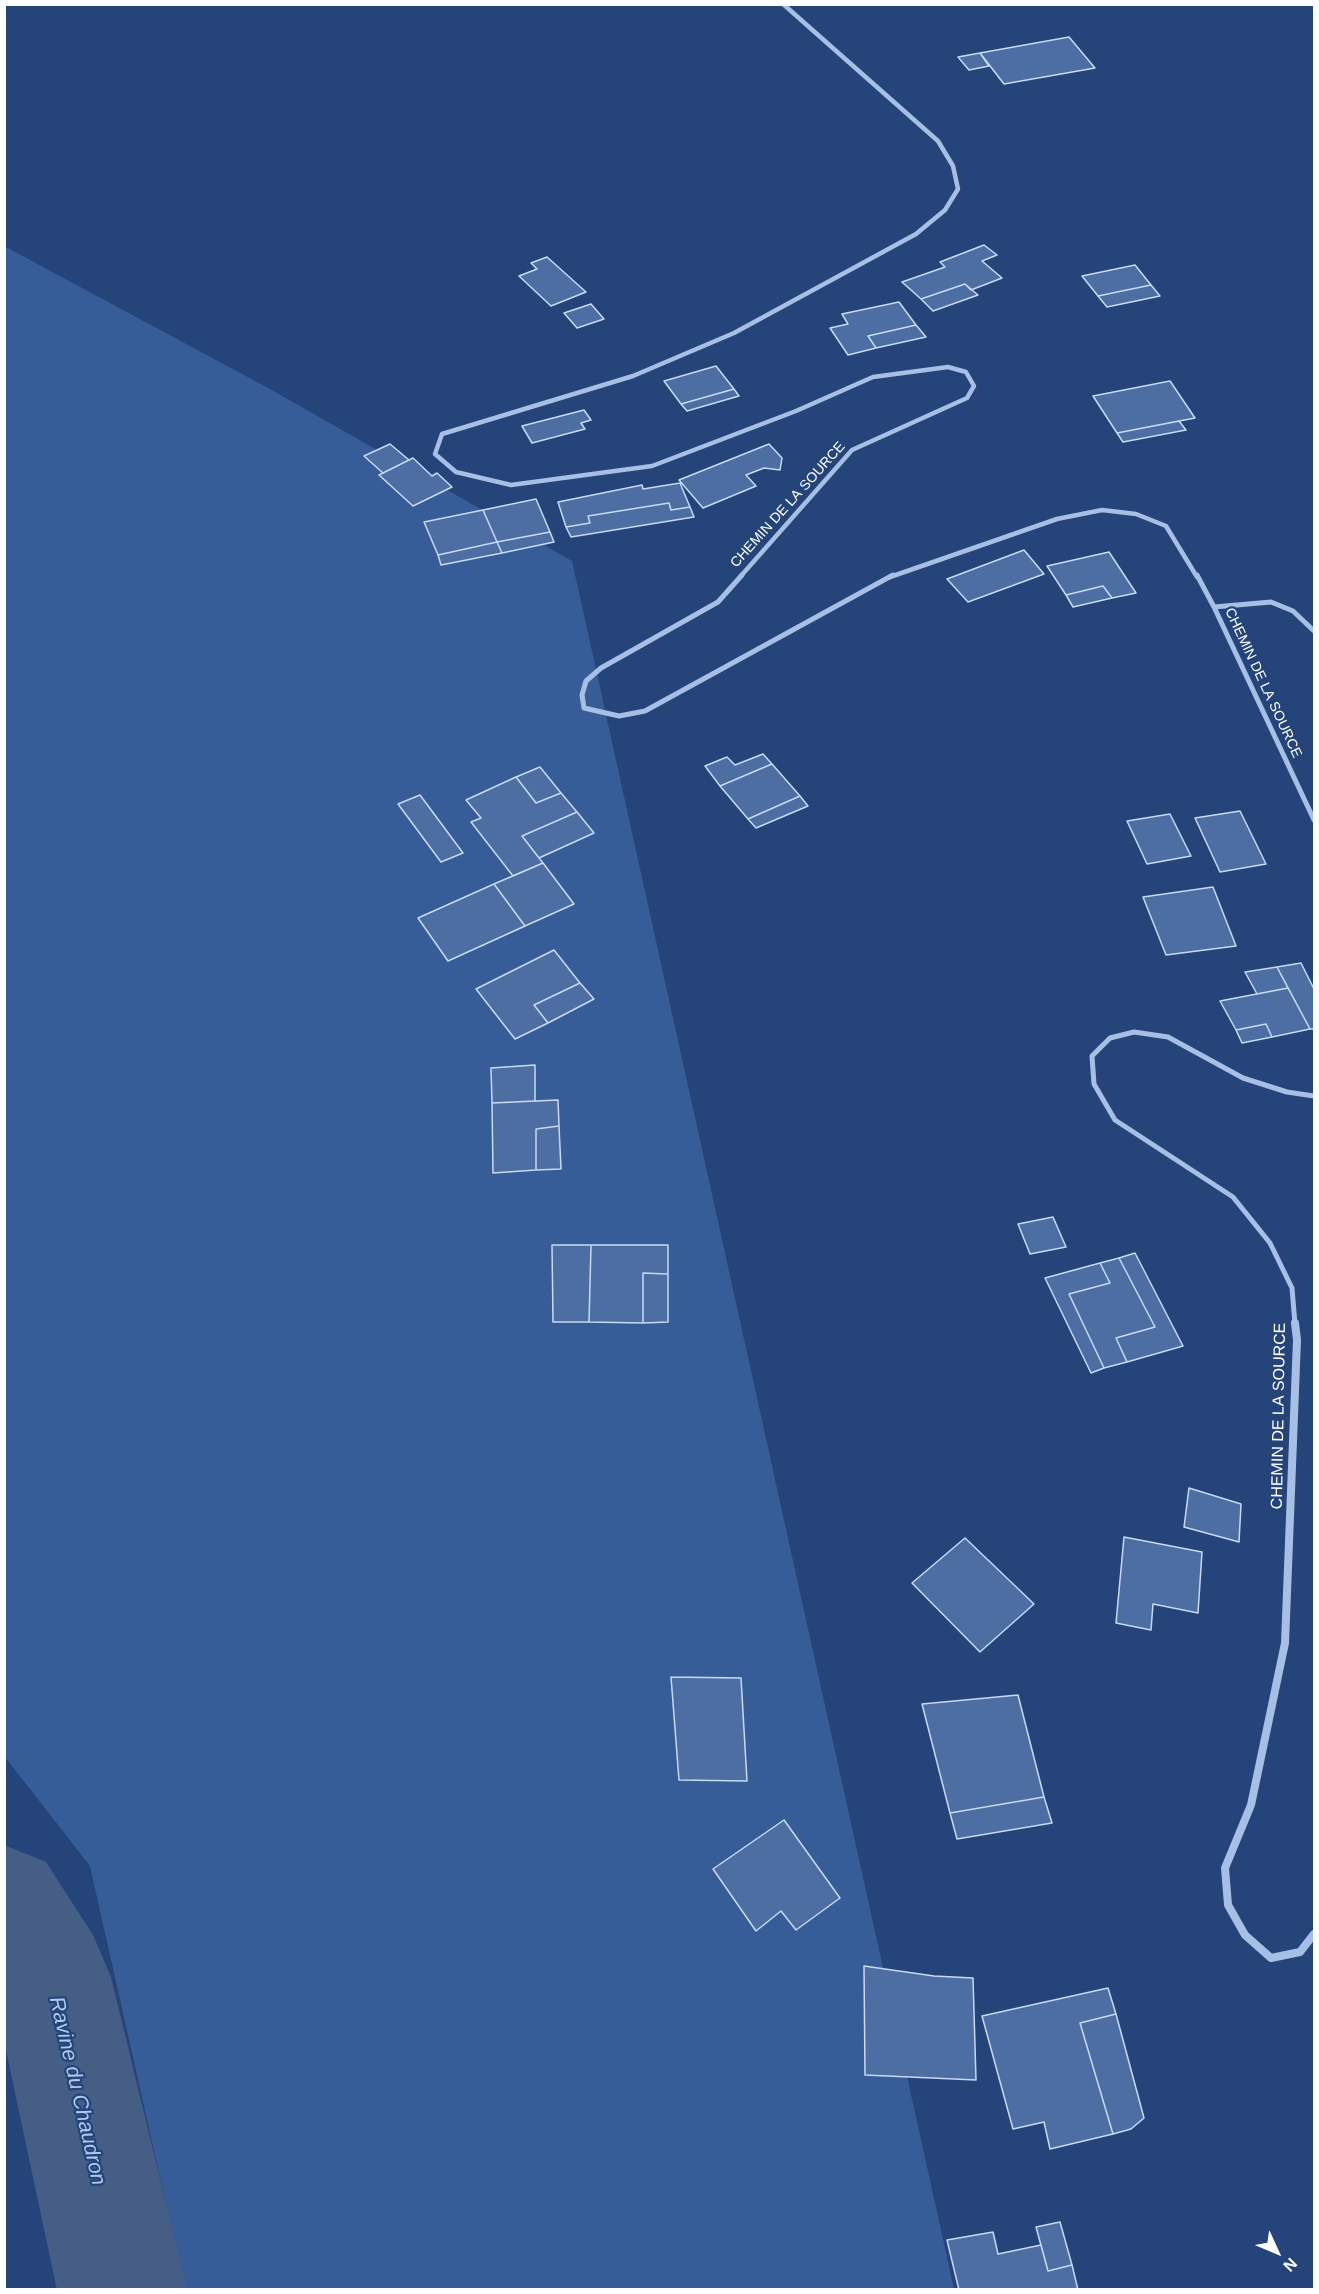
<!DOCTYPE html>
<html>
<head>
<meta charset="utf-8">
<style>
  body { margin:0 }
  #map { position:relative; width:1319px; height:2294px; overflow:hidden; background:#24447a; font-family:Helvetica,sans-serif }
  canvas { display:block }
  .frame { position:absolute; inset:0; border:6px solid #fff; pointer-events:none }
  .north { position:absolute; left:1247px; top:2222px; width:60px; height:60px; -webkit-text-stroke:4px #24447a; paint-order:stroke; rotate:134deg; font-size:16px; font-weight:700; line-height:24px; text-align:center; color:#fff }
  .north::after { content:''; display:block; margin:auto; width:21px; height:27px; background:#fff; clip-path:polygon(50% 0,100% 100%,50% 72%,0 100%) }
</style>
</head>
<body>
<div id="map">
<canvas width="1319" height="2294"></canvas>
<div class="frame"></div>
<div class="north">N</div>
</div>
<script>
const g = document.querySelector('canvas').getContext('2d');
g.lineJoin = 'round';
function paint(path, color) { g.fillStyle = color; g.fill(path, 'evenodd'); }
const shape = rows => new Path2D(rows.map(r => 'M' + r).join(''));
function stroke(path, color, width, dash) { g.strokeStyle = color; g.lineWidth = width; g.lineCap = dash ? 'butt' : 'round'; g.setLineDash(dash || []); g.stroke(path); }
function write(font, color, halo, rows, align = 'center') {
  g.font = font + ' Helvetica,sans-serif'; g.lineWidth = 4.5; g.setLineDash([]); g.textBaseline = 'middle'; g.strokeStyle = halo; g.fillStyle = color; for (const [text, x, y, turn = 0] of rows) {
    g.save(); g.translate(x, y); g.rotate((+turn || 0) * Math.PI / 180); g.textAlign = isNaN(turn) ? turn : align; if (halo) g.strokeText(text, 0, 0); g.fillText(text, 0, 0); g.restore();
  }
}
paint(shape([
  [4,246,270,389,572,561,954,2289,185,2289,90,1866,5,1757]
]), '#375d98');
paint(shape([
  [4,1845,46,1862,93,1935,111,1977,187,2290,57,2290,4,2041,4,1845]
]), '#465e86');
const building = shape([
  [1069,37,1095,68,1004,84,980,53,1069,37],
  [980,53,989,66,969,70,958,57,980,53],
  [984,245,997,255,982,261,1002,278,971,290,965,284,921,299,902,282,945,267,940,262,984,245],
  [547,257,586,292,551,306,519,276,537,269,531,263,547,257],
  [1135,265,1151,285,1098,296,1082,276,1135,265],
  [965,284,978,295,933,311,921,299,965,284],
  [1151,285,1160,296,1107,307,1098,296,1151,285],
  [899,302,916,325,868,336,876,348,848,355,830,328,848,324,842,314,899,302],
  [591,304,604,319,577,328,564,313,591,304],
  [916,325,926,337,876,348,868,336,916,325],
  [716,366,734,389,681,404,664,381,716,366],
  [1170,381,1195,418,1117,433,1093,396,1170,381],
  [734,389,739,396,687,411,681,404,734,389],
  [584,410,591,420,581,423,585,429,532,443,522,426,584,410],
  [1179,421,1186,430,1123,442,1117,433,1179,421],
  [390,444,409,460,383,473,364,456,390,444],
  [769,444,782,458,780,470,764,468,746,475,756,486,703,508,679,480,769,444],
  [413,458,432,476,437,473,452,487,413,506,379,475,413,458],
  [680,483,690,507,671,510,669,503,588,516,590,523,566,527,558,502,642,485,643,489,680,483],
  [536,499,550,532,497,542,483,510,536,499],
  [669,503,671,510,690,507,694,517,571,537,566,527,590,523,588,516,669,503],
  [483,510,497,542,438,555,424,522,483,510],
  [550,532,554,542,502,553,497,542,550,532],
  [497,542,502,553,441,565,438,555,497,542],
  [1024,550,1044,574,968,602,947,579,1024,550],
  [1109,552,1136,593,1112,598,1103,586,1066,595,1047,566,1109,552],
  [1103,586,1112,598,1073,607,1066,595,1103,586],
  [763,754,772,764,720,786,705,766,727,757,735,765,763,754],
  [772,764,800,796,748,819,720,786,772,764],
  [540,767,561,793,536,803,516,777,540,767],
  [516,777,536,803,561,793,577,812,522,836,543,863,513,876,471,822,481,818,466,800,516,777],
  [420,795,463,853,441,862,398,804,420,795],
  [800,796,808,806,756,828,748,819,800,796],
  [1240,811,1266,864,1220,872,1195,818,1240,811],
  [577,812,594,833,539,858,522,836,577,812],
  [1170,814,1191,856,1147,864,1127,821,1170,814],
  [543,863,574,904,525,926,494,884,543,863],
  [494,884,525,926,448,961,418,918,494,884],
  [1213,887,1236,946,1166,955,1143,897,1213,887],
  [554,950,580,983,534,1005,548,1023,515,1039,476,989,554,950],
  [1301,963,1314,989,1314,1029,1310,1029,1277,967,1301,963],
  [1277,967,1288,988,1257,994,1245,972,1277,967],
  [580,983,594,999,548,1023,534,1005,580,983],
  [1288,988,1310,1029,1272,1037,1266,1024,1236,1030,1220,1001,1288,988],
  [1266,1024,1272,1037,1242,1043,1236,1030,1266,1024],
  [535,1065,535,1101,492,1103,491,1068,535,1065],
  [558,1100,559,1126,536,1129,536,1170,493,1173,492,1103,558,1100],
  [559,1126,561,1169,536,1170,536,1129,559,1126],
  [1053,1217,1066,1247,1030,1254,1018,1224,1053,1217],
  [552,1245,591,1245,589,1322,553,1322,552,1245],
  [591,1245,668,1245,668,1274,643,1273,643,1323,589,1322,591,1245],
  [1135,1253,1183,1346,1127,1362,1116,1338,1155,1327,1119,1258,1135,1253],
  [1119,1258,1155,1327,1116,1338,1127,1362,1104,1368,1069,1294,1110,1283,1100,1263,1119,1258],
  [1100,1263,1110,1283,1069,1294,1104,1368,1091,1373,1045,1278,1100,1263],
  [643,1273,668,1274,668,1322,643,1323,643,1273],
  [1189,1488,1241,1504,1239,1542,1184,1527,1189,1488],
  [1124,1537,1202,1552,1198,1613,1153,1604,1151,1630,1116,1623,1124,1537],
  [965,1538,1034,1604,980,1652,912,1583,965,1538],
  [671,1677,741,1678,747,1781,679,1780,671,1677],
  [1018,1695,1044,1797,950,1813,922,1704,1018,1695],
  [1044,1797,1052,1823,957,1839,950,1813,1044,1797],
  [784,1820,840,1898,796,1930,781,1911,756,1931,713,1869,784,1820],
  [864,1966,934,1976,973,1978,976,2080,865,2075,864,1966],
  [1108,1988,1116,2014,1080,2023,1113,2134,1050,2149,1044,2122,1013,2129,982,2016,1108,1988],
  [1116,2014,1144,2118,1131,2129,1113,2134,1080,2023,1116,2014],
  [1060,2222,1072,2265,1048,2271,1036,2227,1060,2222],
  [993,2232,998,2254,1041,2245,1048,2271,1072,2265,1078,2290,959,2290,947,2240,993,2232]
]);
paint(building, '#4c6ea3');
stroke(building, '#c9daf4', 1.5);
stroke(shape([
  [740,577,852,450,967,398,974,386,966,372,948,367,873,377,796,411,652,466,511,485,456,472,435,454,442,434,633,376,734,333,916,234,945,210,958,189,953,166,938,141,783,4],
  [890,577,1057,519,1102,510,1136,514,1166,526,1197,577]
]), '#a7bfe4', 4.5);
stroke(shape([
  [742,575,718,602,601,668,586,681,582,695,584,708,619,716,645,711,893,575],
  [1197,575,1214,607,1314,820],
  [1214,607,1271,602,1293,611,1314,631],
  [1295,1324,1292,1288,1270,1243,1233,1197,1115,1120,1094,1084,1092,1056,1110,1038,1134,1032,1168,1037,1243,1078,1287,1092,1314,1096]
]), '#a7bfe4', 5);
stroke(shape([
  [1295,1323,1297,1340,1285,1643,1251,1805,1225,1868,1228,1905,1245,1935,1271,1958,1300,1952,1314,1934]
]), '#a7bfe4', 8);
write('14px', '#fff', '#24447a', [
  ["CHEMIN DE LA SOURCE",788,505,-48],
  ["CHEMIN DE LA SOURCE",1263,683,65]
]);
write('16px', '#fff', '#24447a', [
  ["CHEMIN DE LA SOURCE",1279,1416,-89]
]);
write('italic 21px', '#b2c9ec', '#24447a', [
  ["Ravine du Chaudron",77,2091,77]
]);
</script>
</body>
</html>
